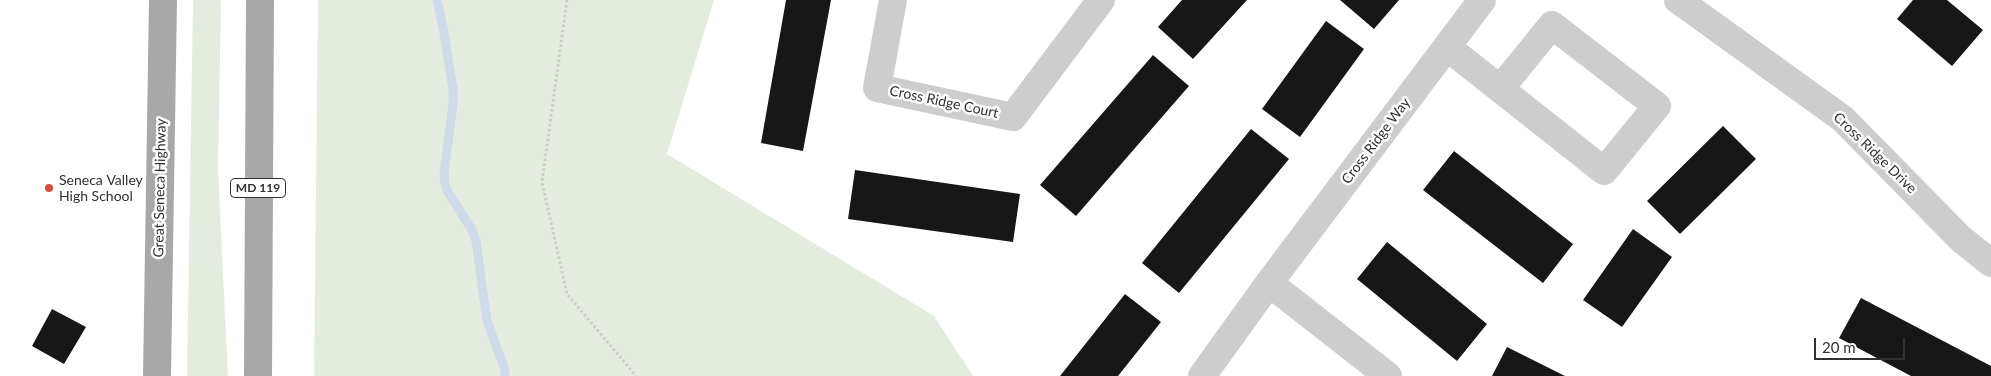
<!DOCTYPE html>
<html>
<head>
<meta charset="utf-8">
<style>
  body { margin:0 }
  #map { position:relative; width:1991px; height:376px; overflow:hidden; background:#fff; font-family:Lato,sans-serif }
  canvas { display:block }
  .scale { position:absolute; left:1814px; top:338px; width:91px; height:22px; box-sizing:border-box; border:2px solid #303030; border-top:0; padding-left:6px; font-size:15px; line-height:18px; white-space:nowrap; color:#303030; -webkit-text-stroke:4px #fff; paint-order:stroke }
</style>
</head>
<body>
<div id="map">
<canvas width="1991" height="376"></canvas>
<div class="scale">20 m</div>
</div>
<script>
const g = document.querySelector('canvas').getContext('2d');
g.lineJoin = 'round';
function paint(path, color) { g.fillStyle = color; g.fill(path, 'evenodd'); }
const shape = rows => new Path2D(rows.map(r => 'M' + r).join(''));
function stroke(path, color, width, dash) { g.strokeStyle = color; g.lineWidth = width; g.lineCap = dash ? 'butt' : 'round'; g.setLineDash(dash || []); g.stroke(path); }
function write(font, color, halo, rows, align = 'center') {
  g.font = font + ' Lato,sans-serif'; g.lineWidth = 5; g.setLineDash([]); g.textBaseline = 'middle'; g.strokeStyle = halo; g.fillStyle = color; for (const [text, x, y, turn = 0] of rows) {
    g.save(); g.translate(x, y); g.rotate((+turn || 0) * Math.PI / 180); g.textAlign = isNaN(turn) ? turn : align; if (halo) g.strokeText(text, 0, 0); g.fillText(text, 0, 0); g.restore();
  }
}
paint(shape([
  [193,0,221,0,218,170,228,376,187,376],
  [318,0,714,0,667,154,934,316,973,376,314,376]
]), '#e4ecdf');
stroke(shape([
  [437,0,443,27,453,89,453,104,444,172,445,185,448,192,472,230,476,241,487,321,505,370,505,376]
]), '#cddbea', 9);
paint(shape([
  [786,0,831,0,803,151,761,143],
  [1182,0,1247,0,1193,59,1158,27],
  [1340,0,1399,0,1374,29],
  [1913,0,1947,0,1983,30,1952,66,1897,19],
  [1326,21,1364,49,1300,137,1262,109],
  [1153,55,1189,86,1076,216,1040,185],
  [1723,126,1756,159,1680,234,1647,201],
  [1251,129,1289,159,1179,293,1142,263],
  [1454,151,1573,244,1543,283,1423,190],
  [855,170,1020,194,1013,242,848,219],
  [1633,229,1672,257,1622,327,1583,300],
  [1387,242,1487,324,1457,361,1357,279],
  [1125,294,1161,322,1118,376,1060,376],
  [1861,298,1991,366,1991,376,1911,376,1839,338],
  [52,309,86,327,64,364,32,346],
  [1507,347,1565,376,1492,376]
]), '#171717');
stroke(shape([
  [567,0,542,182,567,294,636,376]
]), '#cdcdcd', 3, [2.5, 2.5]);
stroke(shape([
  [893,0,877,88,1013,117,1101,0],
  [1678,0,1843,119,1961,239,1991,263],
  [1447,47,1604,171,1657,106,1552,25,1500,89],
  [1269,283,1388,376],
  [1202,376,1269,283,1482,0]
]), '#cdcdcd', 28);
stroke(shape([
  [157,376,163,0],
  [258,376,260,0]
]), '#a8a8a8', 28);
for (const [x, y, r, color] of [
  [49,188,5,"#d74b42"]
]) { const dot = new Path2D(); dot.arc(x, y, r, 0, 2 * Math.PI); g.fillStyle = color; g.fill(dot); stroke(dot, '#fff', 2); }
for (const [x, y, w] of [
  [258,188,55]
]) { const box = new Path2D(); box.roundRect(x - w / 2, y - 9.5, w, 19, 4); g.fillStyle = '#fff'; g.fill(box); stroke(box, '#303030', 1); }
write('bold 12px', '#303030', null, [
  ["MD 119",258,188]
]);
write('14px', '#303030', '#fff', [
  ["Cross Ridge Court",944,102,12],
  ["Cross Ridge Way",1376,141,-53],
  ["Cross Ridge Drive",1875,153,44],
  ["Great Seneca Highway",160,188,-89]
]);
write('14px', '#303030', '#fff', [
  ["Seneca Valley",59,180],
  ["High School",59,196]
], 'left');
</script>
</body>
</html>
